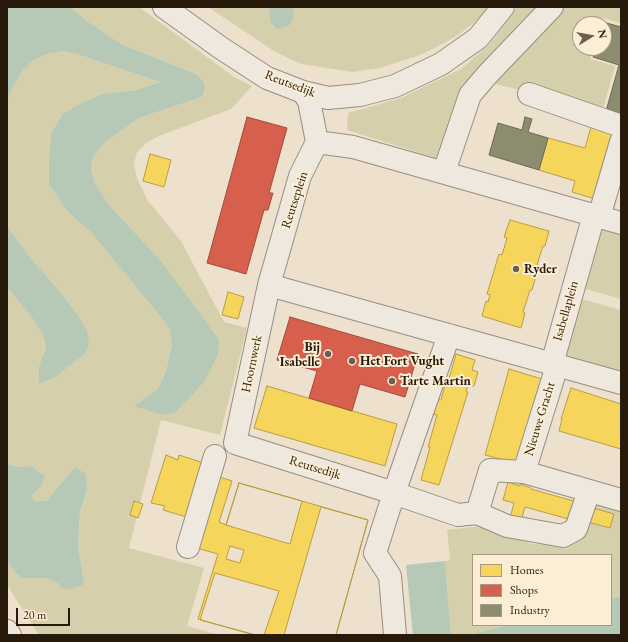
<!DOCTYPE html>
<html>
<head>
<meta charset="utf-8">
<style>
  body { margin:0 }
  #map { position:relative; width:628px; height:642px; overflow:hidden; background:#ede0cc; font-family:"EB Garamond",serif }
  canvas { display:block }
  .frame { position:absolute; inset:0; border:8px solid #281a0a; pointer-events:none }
  .legend { position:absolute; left:472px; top:554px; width:140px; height:72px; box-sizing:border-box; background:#fcedd5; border:1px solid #a79984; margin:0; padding:5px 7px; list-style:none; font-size:12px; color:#281a0a }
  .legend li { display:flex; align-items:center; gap:8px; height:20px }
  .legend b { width:20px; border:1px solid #a79984 }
  .north { position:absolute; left:572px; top:16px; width:40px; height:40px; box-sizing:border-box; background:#fcedd5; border:1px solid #a79984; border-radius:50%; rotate:79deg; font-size:11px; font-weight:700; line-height:16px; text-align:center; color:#281a0a }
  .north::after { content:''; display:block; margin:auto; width:14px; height:18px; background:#6d5f4e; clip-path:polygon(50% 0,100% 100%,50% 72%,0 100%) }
  .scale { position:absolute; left:16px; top:608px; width:54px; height:18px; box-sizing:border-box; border:2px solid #281a0a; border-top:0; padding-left:5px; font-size:12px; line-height:14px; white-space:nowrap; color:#281a0a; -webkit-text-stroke:3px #fcedd5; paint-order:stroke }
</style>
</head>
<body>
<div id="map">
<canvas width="628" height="642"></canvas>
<div class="frame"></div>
<ul class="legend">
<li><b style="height:11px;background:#f6d55c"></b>Homes</li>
<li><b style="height:11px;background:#d6604d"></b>Shops</li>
<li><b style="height:11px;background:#8c8c6e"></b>Industry</li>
</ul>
<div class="north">N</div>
<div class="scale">20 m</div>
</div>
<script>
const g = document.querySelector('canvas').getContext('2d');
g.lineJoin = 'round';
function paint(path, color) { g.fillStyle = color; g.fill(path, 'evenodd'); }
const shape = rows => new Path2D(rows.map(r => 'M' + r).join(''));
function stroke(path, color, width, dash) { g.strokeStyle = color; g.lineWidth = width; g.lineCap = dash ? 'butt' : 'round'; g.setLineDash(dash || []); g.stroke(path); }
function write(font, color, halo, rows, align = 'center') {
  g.font = font + ' "EB Garamond",serif'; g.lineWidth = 4; g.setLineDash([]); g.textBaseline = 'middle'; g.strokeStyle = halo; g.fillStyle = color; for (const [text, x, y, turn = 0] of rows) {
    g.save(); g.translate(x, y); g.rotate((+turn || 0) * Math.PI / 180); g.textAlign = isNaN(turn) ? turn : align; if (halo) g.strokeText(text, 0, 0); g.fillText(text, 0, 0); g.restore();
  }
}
paint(shape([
  [70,7,139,7,234,77,252,86,231,109,159,136,146,143,137,152,134,164,137,178,148,201,181,241,224,322,247,328,220,435,161,420,129,548,204,568,187,626,219,635,39,635,7,585,7,559,12,569,22,578,46,578,59,584,84,584,78,545,80,512,87,490,75,467,46,501,35,501,31,495,40,488,38,472,32,466,18,467,7,464,7,287,31,316,43,335,46,347,43,352,57,376,85,354,87,330,75,311,57,288,27,254,7,226,7,98,23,70,34,60,47,54,63,51,77,54,160,82,136,90,103,94,51,134,49,159,49,185,69,213,91,232,169,327,172,345,166,371,158,389,134,406,176,412,186,401,176,282,161,261,109,205,94,182,91,167,93,157,105,142,139,118,202,97,196,74,121,44,87,21],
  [208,7,269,7,270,22,277,29,289,26,293,20,294,7,490,7,476,21,458,35,437,47,417,56,380,68,352,72,301,64,274,51],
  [517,7,621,7,621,23,603,18,601,24,580,24,580,48,594,48,590,59,615,66,602,112,489,82,445,161,347,130,348,113,401,98,461,69,489,45],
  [597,225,621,231,621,299,583,288],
  [578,298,621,310,621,376,561,358],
  [596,498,621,505,621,596,611,598,611,555,473,555,473,625,507,625,469,635,451,635,445,561,450,560,447,530,491,525,493,529,532,544,560,545]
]), '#d5d0ab');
paint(shape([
  [7,7,70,7,87,21,121,44,196,74,203,81,205,87,202,97,139,118,105,142,93,157,91,167,94,182,109,205,161,261,219,340,218,355,204,382,176,412,163,415,134,406,158,389,166,371,172,345,169,327,91,232,69,213,49,185,49,159,51,134,63,114,80,104,103,94,136,90,160,82,77,54,63,51,47,54,34,60,23,70,7,98],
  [269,7,294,7,293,20,289,26,277,29,270,22],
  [7,226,27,254,57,288,75,311,87,330,89,345,85,354,57,376,39,384,39,367,46,347,43,335,31,316,7,287],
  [7,464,18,467,32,466,38,472,45,475,40,488,31,495,35,501,46,501,75,467,86,474,87,490,80,512,78,545,84,584,69,590,61,587,59,584,46,578,22,578,12,569,7,559],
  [445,561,451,635,413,635,406,565],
  [621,596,621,635,469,635,507,625,611,625,611,598]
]), '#b6c8b6');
const homes = shape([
  [592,123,614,130,595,199,572,192,575,181,539,170,548,138,585,148,592,123],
  [150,154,171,160,164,187,143,181,150,154],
  [510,220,549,231,545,246,543,246,536,268,538,269,532,290,530,290,523,312,525,313,521,328,482,316,486,301,488,302,490,295,487,294,499,254,502,255,507,238,504,237,510,220],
  [228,292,244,297,238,319,222,315,228,292],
  [456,354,475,360,472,370,478,372,474,386,468,385,466,392,468,392,439,485,421,480,430,447,428,447,437,415,432,414,436,399,441,400,445,385,447,386,456,354],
  [509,369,542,379,523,443,522,442,515,463,485,455,509,369],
  [267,386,397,424,385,466,254,428,267,386],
  [571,388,621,404,621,449,559,431,562,419,561,419,571,388],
  [166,455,178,460,179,455,207,464,190,518,163,510,165,506,151,503,166,455],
  [214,475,232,481,219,522,226,525,239,483,368,520,336,635,254,635,198,619,218,554,193,547,214,475],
  [508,482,520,486,520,484,531,488,531,489,577,502,572,520,525,507,520,525,509,522,514,503,503,500,508,482],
  [239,483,302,501,290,544,226,525,239,483],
  [134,501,143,504,138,518,130,515,134,501],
  [321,507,368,520,336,635,284,635,321,507],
  [593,508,614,514,610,528,588,522,593,508],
  [230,546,244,550,240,563,226,559,230,546],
  [215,573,279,591,264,635,256,635,200,620,215,573]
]);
paint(homes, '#f6d55c');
stroke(homes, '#b89d43', 1);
const shops = shape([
  [247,117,287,128,269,193,273,193,268,210,264,210,246,274,207,263,247,117],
  [290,317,418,354,405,397,360,384,352,411,309,398,317,371,277,360,290,317]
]);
paint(shops, '#d6604d');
stroke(shops, '#a24b39', 1);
const industry = shape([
  [603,22,621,27,621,115,606,111,619,65,593,57,596,48,604,48,603,22],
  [525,117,532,119,528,132,548,138,539,170,489,155,498,123,522,130,525,117]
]);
paint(industry, '#8c8c6e');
stroke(industry, '#6e6a50', 1);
const minor = shape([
  [164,7,221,48,267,78,303,92,328,98,360,95,395,86,441,64,478,38,503,7],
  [303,92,309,101,317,142],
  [529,94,621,126],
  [317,142,300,176,269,285,621,383],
  [317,142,353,147,621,223],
  [444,172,470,95,487,75,552,7],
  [599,217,621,142],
  [269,285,235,443,394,493,458,515,477,513,490,470,524,472],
  [552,364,594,215],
  [557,366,524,472,621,500],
  [477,513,507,526,563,536,576,529,589,491],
  [188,547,215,456],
  [7,631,10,635],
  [395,635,390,576,375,553,394,493,449,335]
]);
stroke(minor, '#978e81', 24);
stroke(minor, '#efe8df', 22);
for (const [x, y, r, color] of [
  [516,269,4,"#6d5f4e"],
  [328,354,4,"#6d5f4e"],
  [352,361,4,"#6d5f4e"],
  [392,381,4,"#6d5f4e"]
]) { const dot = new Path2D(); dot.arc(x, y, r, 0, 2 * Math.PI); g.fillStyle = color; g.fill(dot); stroke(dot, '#fcedd5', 1.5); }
write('13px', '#281a0a', '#fcedd5', [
  ["Reutsedijk",290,84,21],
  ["Reutseplein",295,200,-72],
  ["Isabellaplein",566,311,-74],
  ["Hoornwerk",252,364,-78],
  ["Nieuwe Gracht",540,419,-73],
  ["Reutsedijk",315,468,17]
]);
write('bold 13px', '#281a0a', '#fcedd5', [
  ["Ryder",524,269],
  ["Bij",320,347,"right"],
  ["Isabelle",320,362,"right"],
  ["Het Fort Vught",360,361],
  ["Tarte Martin",400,381]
], 'left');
</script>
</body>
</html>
